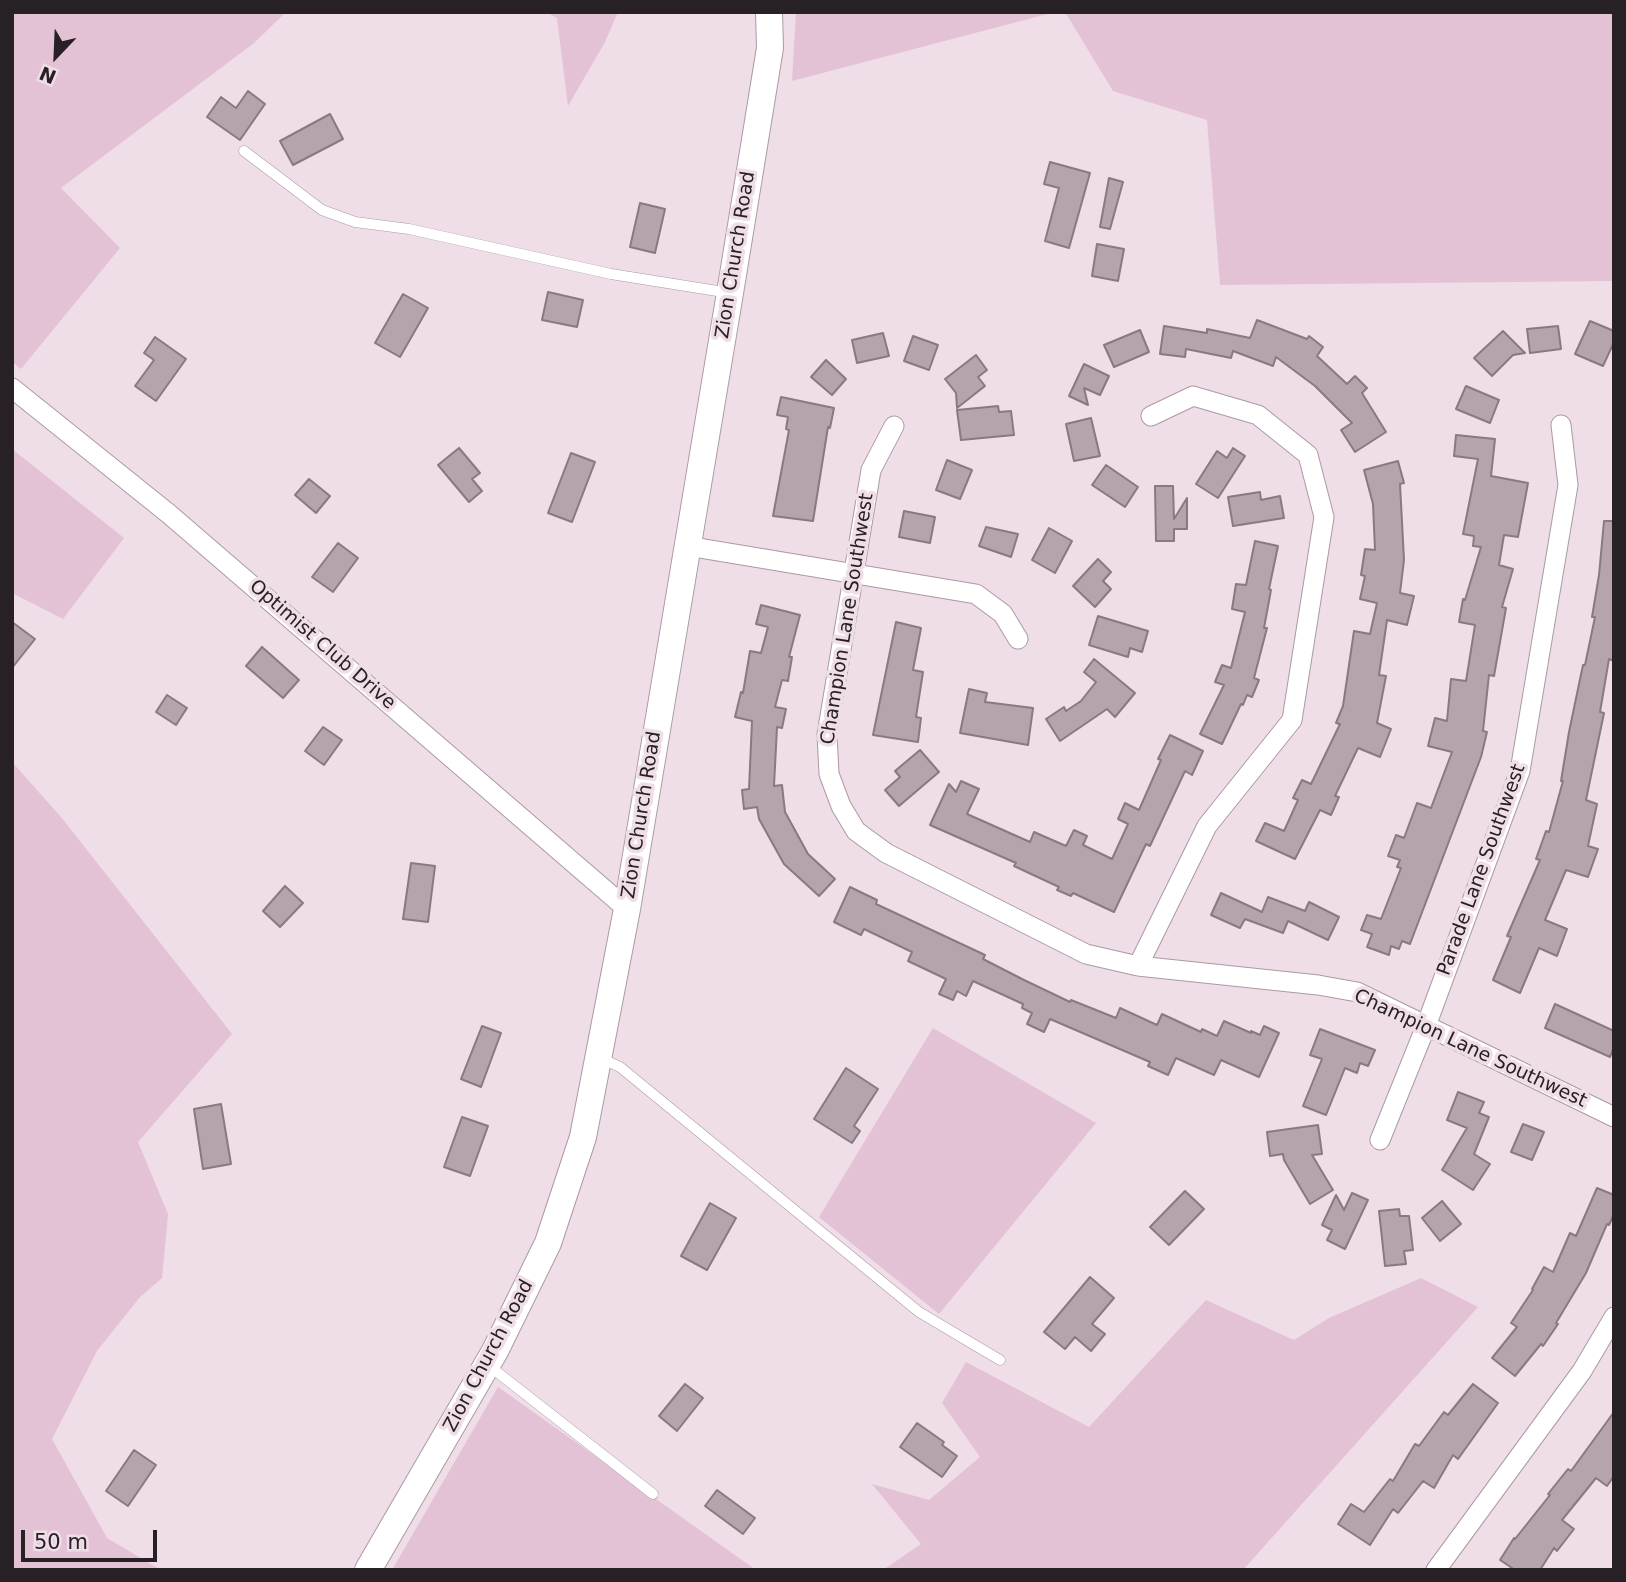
<!DOCTYPE html>
<html>
<head>
<meta charset="utf-8">
<style>
  body { margin:0 }
  #map { position:relative; width:1626px; height:1582px; overflow:hidden; background:#efdde7; font-family:"DejaVu Sans",sans-serif }
  canvas { display:block }
  .frame { position:absolute; inset:0; border:14px solid #272024; pointer-events:none }
  .north { position:absolute; left:21px; top:21px; width:70px; height:70px; -webkit-text-stroke:5px #efdde7; paint-order:stroke; rotate:203deg; font-size:19px; font-weight:700; line-height:28px; text-align:center; color:#272024 }
  .north::after { content:''; display:block; margin:auto; width:24px; height:32px; background:#272024; clip-path:polygon(50% 0,100% 100%,50% 72%,0 100%) }
  .scale { position:absolute; left:21px; top:1530px; width:136px; height:32px; box-sizing:border-box; border:4px solid #272024; border-top:0; padding-left:9px; font-size:21px; line-height:24px; white-space:nowrap; color:#272024; -webkit-text-stroke:5px #efdde7; paint-order:stroke }
</style>
</head>
<body>
<div id="map">
<canvas width="1626" height="1582"></canvas>
<div class="frame"></div>
<div class="north">N</div>
<div class="scale">50 m</div>
</div>
<script>
const g = document.querySelector('canvas').getContext('2d');
g.lineJoin = 'round';
function paint(path, color) { g.fillStyle = color; g.fill(path, 'evenodd'); }
const shape = rows => new Path2D(rows.map(r => 'M' + r).join(''));
function stroke(path, color, width, dash) { g.strokeStyle = color; g.lineWidth = width; g.lineCap = dash ? 'butt' : 'round'; g.setLineDash(dash || []); g.stroke(path); }
function write(font, color, halo, rows, align = 'center') {
  g.font = font + ' "DejaVu Sans",sans-serif'; g.lineWidth = 7; g.setLineDash([]); g.textBaseline = 'middle'; g.strokeStyle = halo; g.fillStyle = color; for (const [text, x, y, turn = 0] of rows) {
    g.save(); g.translate(x, y); g.rotate((+turn || 0) * Math.PI / 180); g.textAlign = isNaN(turn) ? turn : align; if (halo) g.strokeText(text, 0, 0); g.fillText(text, 0, 0); g.restore();
  }
}
paint(shape([
  [12,12,286,12,254,43,61,188,120,248,21,369,12,362],
  [546,12,618,12,605,42,568,106,557,18],
  [796,12,1055,12,792,81],
  [1065,12,1614,12,1614,281,1220,285,1207,120,1113,91],
  [12,449,124,538,63,619,12,593],
  [12,762,61,817,232,1034,138,1142,168,1214,162,1278,140,1297,97,1351,52,1439,107,1538,161,1570,12,1570],
  [933,1028,1096,1123,939,1314,819,1217],
  [1421,1278,1478,1307,1243,1570,883,1570,921,1544,872,1484,929,1500,980,1457,942,1403,966,1362,1089,1427,1206,1300,1294,1340,1329,1318],
  [498,1387,756,1570,392,1570]
]), '#e4c2d6');
const building = shape([
  [248,91,265,104,240,140,207,117,221,97,236,108,248,91],
  [330,114,343,139,293,165,280,141,330,114],
  [1050,162,1090,173,1069,248,1045,241,1059,188,1044,184,1050,162],
  [1109,178,1123,182,1110,229,1100,227,1109,178],
  [640,203,665,209,655,253,630,247,640,203],
  [1097,244,1124,249,1118,281,1092,276,1097,244],
  [548,292,583,300,577,327,542,320,548,292],
  [403,294,428,308,400,357,375,343,403,294],
  [1257,320,1307,339,1309,336,1323,347,1317,356,1347,384,1355,376,1367,388,1362,393,1386,432,1355,452,1341,430,1352,423,1315,386,1276,357,1273,366,1233,351,1231,358,1186,349,1185,357,1160,354,1164,326,1207,333,1207,329,1250,338,1257,320],
  [1590,321,1614,331,1614,342,1603,366,1575,354,1590,321],
  [1558,326,1561,349,1530,353,1527,329,1558,326],
  [1140,330,1149,352,1114,367,1104,345,1140,330],
  [1503,331,1525,353,1513,355,1492,376,1474,358,1503,331],
  [883,333,889,356,857,363,852,340,883,333],
  [913,336,938,345,929,370,904,361,913,336],
  [155,337,186,359,156,401,135,386,154,360,144,353,155,337],
  [976,355,987,370,978,377,985,386,957,408,956,393,945,379,976,355],
  [826,360,846,379,832,395,811,377,826,360],
  [1084,364,1109,376,1100,395,1084,388,1088,405,1069,396,1084,364],
  [1466,386,1499,400,1490,423,1456,409,1466,386],
  [781,397,834,408,830,428,828,427,813,521,773,516,789,430,786,429,788,417,777,415,781,397],
  [998,406,999,412,1011,411,1014,435,961,440,957,410,998,406],
  [1091,418,1100,456,1074,461,1066,424,1091,418],
  [1456,435,1495,439,1491,476,1528,483,1518,537,1504,535,1499,565,1513,569,1502,607,1506,608,1494,676,1489,675,1483,731,1487,732,1481,757,1410,944,1402,941,1399,949,1391,946,1389,955,1367,947,1372,934,1361,930,1367,915,1381,919,1401,868,1397,867,1400,860,1388,856,1396,835,1404,838,1417,803,1431,808,1452,752,1428,746,1435,718,1447,721,1451,679,1466,681,1475,625,1459,622,1463,599,1465,600,1481,547,1473,546,1474,536,1463,534,1478,459,1454,456,1456,435],
  [459,448,480,473,472,479,482,491,469,502,438,465,459,448],
  [1233,448,1245,456,1218,498,1196,484,1217,451,1227,458,1233,448],
  [571,453,595,462,572,522,548,513,571,453],
  [947,460,972,470,960,499,936,490,947,460],
  [1398,461,1404,483,1400,484,1404,560,1400,593,1414,596,1407,625,1387,620,1379,675,1386,676,1377,723,1391,729,1380,757,1358,748,1335,796,1339,797,1331,815,1320,810,1295,859,1256,841,1265,823,1284,831,1298,800,1293,798,1302,780,1311,784,1340,724,1336,723,1343,706,1354,631,1370,634,1377,603,1360,599,1365,576,1361,575,1365,549,1375,550,1373,504,1364,470,1398,461],
  [1106,465,1138,487,1125,507,1092,485,1106,465],
  [309,479,330,496,316,513,295,495,309,479],
  [1155,486,1173,486,1174,519,1187,498,1187,529,1174,529,1174,541,1156,541,1155,486],
  [1260,492,1261,500,1280,496,1284,518,1233,526,1228,497,1260,492],
  [904,511,935,517,930,543,899,537,904,511],
  [1604,521,1614,521,1614,661,1609,659,1600,712,1604,713,1586,800,1597,804,1588,846,1598,849,1588,877,1566,870,1545,920,1567,929,1557,956,1539,948,1520,993,1493,980,1511,937,1507,936,1540,860,1536,859,1546,831,1549,832,1563,781,1561,781,1569,732,1583,665,1585,665,1595,617,1592,617,1599,575,1604,521],
  [986,527,1018,534,1011,557,979,546,986,527],
  [1049,528,1072,541,1055,573,1032,560,1049,528],
  [1255,541,1278,546,1269,589,1271,590,1264,628,1267,628,1254,678,1259,680,1252,697,1247,695,1243,705,1241,704,1222,744,1200,734,1224,685,1215,682,1222,665,1231,668,1245,612,1232,609,1236,584,1246,585,1255,541],
  [338,543,358,558,333,592,312,577,338,543],
  [1098,559,1111,572,1103,581,1111,589,1095,607,1073,586,1098,559],
  [761,605,800,615,789,657,792,657,788,681,782,680,775,707,786,709,782,728,777,727,774,786,782,785,785,812,808,854,835,879,819,896,784,864,759,819,757,807,744,809,742,790,749,789,752,721,735,717,741,692,743,693,750,651,761,653,768,627,756,624,761,605],
  [1098,616,1148,631,1142,652,1130,648,1128,657,1089,645,1098,616],
  [12,622,35,639,12,668,12,622],
  [896,622,921,628,913,670,923,672,916,717,921,718,918,742,873,735,896,622],
  [262,647,299,680,283,698,246,666,262,647],
  [1094,659,1135,693,1115,717,1107,709,1060,741,1046,719,1064,707,1066,711,1081,701,1096,682,1084,672,1094,659],
  [969,689,987,693,985,702,1033,708,1028,745,960,733,969,689],
  [167,695,187,708,176,725,156,712,167,695],
  [323,727,342,740,324,765,305,751,323,727],
  [1170,735,1203,751,1192,775,1185,771,1150,846,1146,844,1114,912,1073,893,1071,896,1057,890,1059,887,1014,866,1016,863,930,825,949,784,956,792,961,781,979,789,967,814,1030,842,1034,832,1066,846,1074,830,1087,836,1083,845,1112,859,1128,824,1118,819,1125,803,1139,810,1161,760,1158,759,1170,735],
  [920,750,939,772,899,806,885,790,900,777,895,771,920,750],
  [411,863,435,866,428,922,403,919,411,863],
  [285,886,303,903,280,927,263,911,285,886],
  [850,887,877,900,876,904,985,955,983,959,1024,980,1070,1002,1071,1000,1116,1018,1120,1008,1157,1025,1162,1014,1201,1032,1202,1029,1217,1036,1224,1021,1251,1033,1251,1031,1260,1035,1264,1026,1279,1033,1259,1077,1221,1060,1214,1075,1176,1058,1168,1075,1148,1066,1150,1062,1050,1019,1044,1032,1027,1024,1032,1013,1022,1008,1023,1004,973,981,966,996,957,991,953,1000,939,994,946,979,908,961,912,952,864,929,861,935,834,922,850,887],
  [1221,893,1262,912,1268,897,1305,911,1309,902,1339,917,1328,940,1288,921,1283,933,1245,919,1240,928,1211,915,1221,893],
  [1555,1004,1614,1031,1614,1047,1610,1057,1545,1028,1555,1004],
  [482,1026,501,1033,481,1087,461,1079,482,1026],
  [1320,1029,1375,1050,1368,1066,1360,1063,1357,1073,1345,1068,1326,1115,1303,1106,1322,1059,1310,1055,1320,1029],
  [846,1068,878,1089,854,1126,860,1131,852,1143,814,1119,846,1068],
  [1458,1092,1484,1102,1479,1113,1489,1117,1474,1154,1490,1164,1473,1190,1442,1170,1467,1128,1447,1120,1458,1092],
  [221,1104,231,1164,203,1169,194,1109,221,1104],
  [462,1117,488,1126,470,1176,444,1167,462,1117],
  [1523,1124,1544,1132,1532,1160,1511,1152,1523,1124],
  [1318,1125,1322,1154,1312,1155,1333,1190,1310,1204,1284,1160,1283,1154,1270,1156,1267,1132,1318,1125],
  [1597,1188,1614,1195,1614,1214,1609,1225,1607,1224,1586,1273,1556,1323,1558,1324,1543,1346,1541,1344,1515,1376,1492,1358,1517,1327,1511,1323,1533,1290,1532,1289,1544,1267,1553,1272,1570,1233,1576,1236,1597,1188],
  [1185,1191,1204,1209,1169,1245,1150,1227,1185,1191],
  [1352,1193,1368,1200,1345,1249,1327,1240,1332,1230,1322,1225,1336,1195,1344,1210,1352,1193],
  [1442,1201,1461,1224,1440,1241,1422,1218,1442,1201],
  [710,1203,736,1218,707,1270,681,1256,710,1203],
  [1399,1209,1400,1216,1409,1216,1413,1250,1404,1251,1406,1264,1385,1266,1379,1211,1399,1209],
  [1090,1277,1114,1298,1092,1324,1105,1334,1091,1351,1075,1337,1065,1349,1044,1332,1090,1277],
  [685,1384,703,1398,677,1431,659,1416,685,1384],
  [1473,1384,1498,1403,1458,1459,1453,1455,1434,1488,1423,1481,1398,1513,1393,1509,1370,1545,1338,1524,1351,1504,1364,1512,1390,1479,1393,1481,1415,1444,1419,1446,1444,1412,1448,1415,1473,1384],
  [1614,1412,1614,1476,1607,1486,1596,1478,1562,1520,1574,1529,1557,1551,1554,1548,1540,1570,1515,1570,1500,1560,1514,1538,1515,1539,1550,1495,1548,1494,1568,1469,1571,1471,1614,1412],
  [917,1423,944,1442,942,1445,957,1456,942,1477,900,1447,917,1423],
  [134,1450,156,1465,128,1506,106,1491,134,1450],
  [717,1490,755,1518,743,1534,705,1506,717,1490]
]);
paint(building, '#b5a3ad');
stroke(building, '#897982', 2);
const lane = shape([
  [244,151,322,210,355,222,409,229,611,274,730,293],
  [600,1058,620,1067,919,1312,1000,1360],
  [488,1365,653,1494]
]);
const street = shape([
  [12,388,169,514,627,909],
  [894,426,871,470,827,734,829,774,841,806,856,831,886,853,1086,954,1138,966,1318,985,1357,992,1614,1117],
  [687,546,976,594,1003,614,1018,639],
  [1138,966,1207,826,1292,720,1324,517,1308,455,1258,415,1193,396,1151,416],
  [1380,1140,1426,1026,1520,771,1568,485,1561,425],
  [1436,1570,1582,1371,1614,1317]
]);
const secondary = shape([
  [368,1570,495,1351,548,1243,583,1137,627,909,730,293,770,48,769,12]
]);
stroke(lane, '#ab9aa4', 11);
stroke(street, '#ab9aa4', 21);
stroke(secondary, '#ab9aa4', 28);
stroke(lane, '#fff', 10);
stroke(street, '#fff', 19);
stroke(secondary, '#fff', 26);
write('19px', '#272024', '#efdde7', [
  ["Zion Church Road",736,255,-81],
  ["Champion Lane Southwest",848,619,-81],
  ["Optimist Club Drive",322,645,41],
  ["Zion Church Road",642,815,-81],
  ["Parade Lane Southwest",1482,870,-70],
  ["Champion Lane Southwest",1470,1049,25],
  ["Zion Church Road",489,1356,-62]
]);
</script>
</body>
</html>
